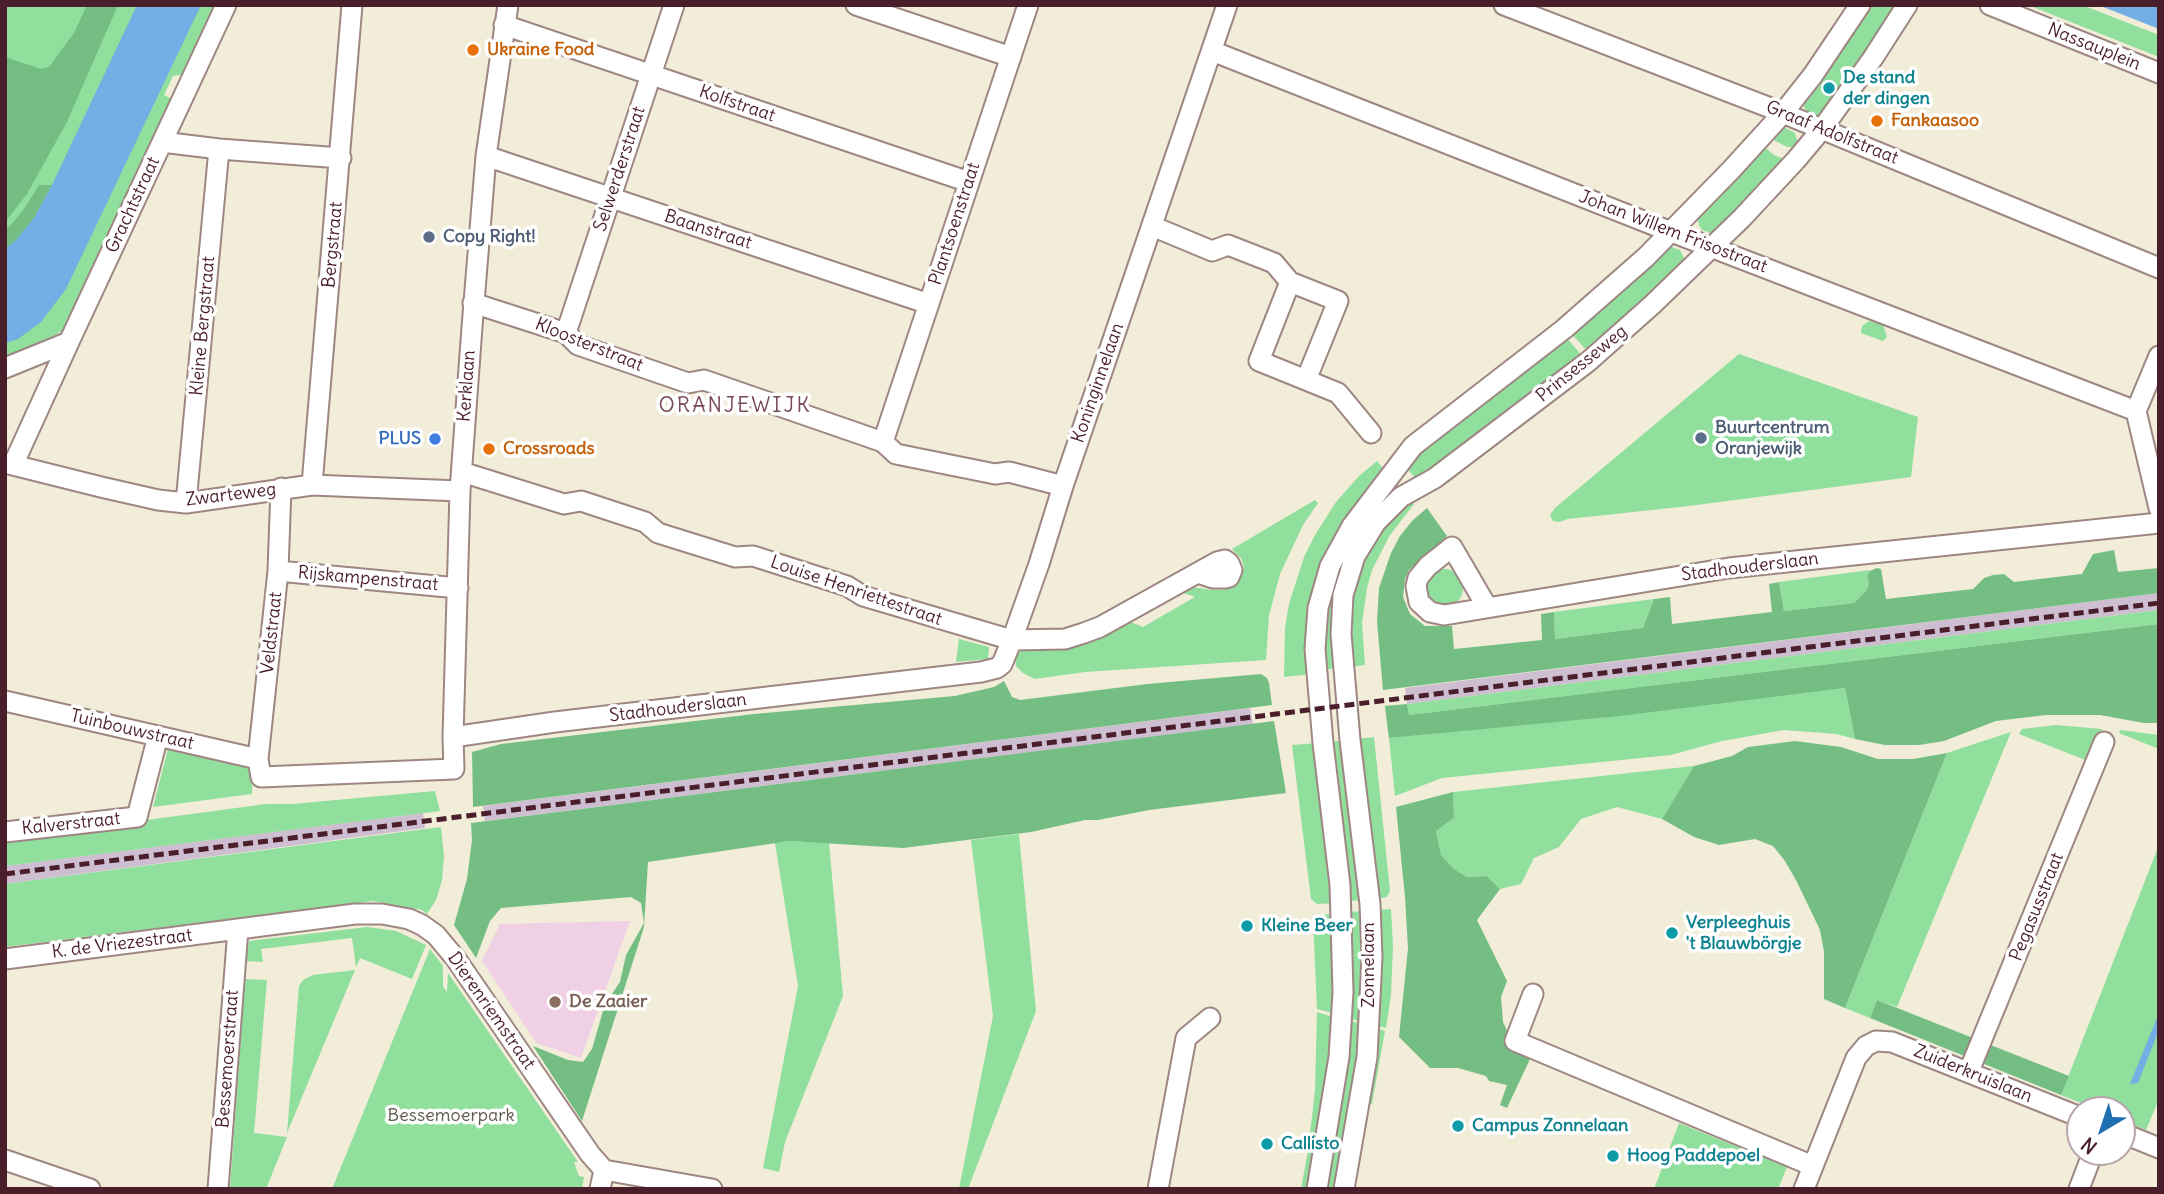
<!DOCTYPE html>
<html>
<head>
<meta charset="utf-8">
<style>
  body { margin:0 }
  #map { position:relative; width:2164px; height:1194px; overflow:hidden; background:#f1edd8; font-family:Delius,sans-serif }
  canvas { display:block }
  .frame { position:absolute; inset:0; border:7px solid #4a1f2b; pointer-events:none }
  .north { position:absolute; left:2066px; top:1096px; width:70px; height:70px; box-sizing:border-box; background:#fff; border:2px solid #b7a5aa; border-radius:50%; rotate:219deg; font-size:19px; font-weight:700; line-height:28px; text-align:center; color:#4a1f2b }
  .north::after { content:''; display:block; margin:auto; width:24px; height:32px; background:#1f6fb2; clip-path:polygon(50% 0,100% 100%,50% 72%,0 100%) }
</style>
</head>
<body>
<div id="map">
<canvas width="2164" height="1194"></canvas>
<div class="frame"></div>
<div class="north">N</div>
</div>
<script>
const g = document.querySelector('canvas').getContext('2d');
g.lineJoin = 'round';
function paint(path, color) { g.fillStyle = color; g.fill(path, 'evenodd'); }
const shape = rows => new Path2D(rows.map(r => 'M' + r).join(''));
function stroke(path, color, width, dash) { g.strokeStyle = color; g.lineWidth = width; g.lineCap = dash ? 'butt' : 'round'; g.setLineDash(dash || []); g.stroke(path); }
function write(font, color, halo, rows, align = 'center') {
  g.font = font + ' Delius,sans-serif'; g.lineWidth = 7; g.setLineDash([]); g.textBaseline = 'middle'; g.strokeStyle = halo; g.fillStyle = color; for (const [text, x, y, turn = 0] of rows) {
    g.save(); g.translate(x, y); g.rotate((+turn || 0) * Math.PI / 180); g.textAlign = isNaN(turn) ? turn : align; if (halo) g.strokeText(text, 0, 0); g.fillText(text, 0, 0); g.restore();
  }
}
paint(shape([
  [630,921,581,1058,536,1043,482,961,500,924]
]), '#f0d0e5');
paint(shape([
  [2159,593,2159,610,1407,704,1405,688],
  [1250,708,1253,724,485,821,483,806],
  [423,813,425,828,5,884,5,866]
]), '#cebed2');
paint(shape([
  [5,5,216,5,185,74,173,76,164,95,172,99,65,329,49,339,5,360],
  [1867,5,1900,5,1819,117,1814,116,1805,109,1802,99],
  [2028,5,2082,5,2159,35,2159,57],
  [1782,126,1795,133,1799,147,1787,147,1772,139],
  [1761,144,1774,155,1789,161,1713,234,1702,230,1699,225,1697,214],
  [1669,246,1680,250,1685,260,1589,353,1570,332],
  [1869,321,1883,325,1887,337,1883,341,1861,333,1862,326],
  [1565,336,1583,357,1417,480,1404,465],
  [1739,354,1918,417,1911,477,1689,506,1568,519,1559,522,1553,521,1550,515,1555,508],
  [1377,461,1386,472,1348,521,1311,674,1284,677,1285,628,1289,604,1304,557,1315,535,1336,502,1359,476],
  [1394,480,1401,489,1364,529,1338,668,1321,670,1330,580],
  [1409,498,1414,504,1390,535,1372,570,1367,588,1362,623,1365,665,1349,667,1346,607,1366,547],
  [1315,500,1318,503,1303,525,1280,574,1269,616,1266,660,1085,672,1035,679,1023,673,1016,666,1015,655,1027,646,1128,621,1143,627,1195,597,1178,591,1186,586,1212,590,1229,589,1242,576,1244,567,1241,558,1232,549],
  '1425 588a19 19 0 1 1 38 0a19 19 0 1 1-38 0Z',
  [1870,570,1867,575,1869,584,1866,591,1854,603,1784,611,1779,582],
  [1654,599,1643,628,1555,639,1554,612],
  [2159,610,2159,624,1409,715,1407,704],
  [959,639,989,647,988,659,956,662],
  [1845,688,1855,739,1836,734,1784,730,1722,741,1671,755,1442,778,1395,796,1389,738],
  [2056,725,2102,729,2088,761,2019,734,2022,729],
  [2120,730,2159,735,2159,749,2119,733],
  [2011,732,1897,1007,1877,1000,1870,1018,1845,1008,1947,753],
  [1374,737,1390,891,1387,897,1375,899,1357,739],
  [1347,740,1365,900,1347,901,1328,742],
  [1318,743,1336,903,1317,904,1311,899,1292,745],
  [169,745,253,765,252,794,153,807],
  [1694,766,1662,819,1617,807,1581,819,1559,847,1534,858,1521,884,1500,889,1487,876,1467,877,1454,869,1441,855,1436,831,1454,818,1453,792],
  [435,791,440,811,5,866,5,839,266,804,292,804],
  [441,827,444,856,442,880,436,900,427,914,422,910,373,901,5,947,5,884],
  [1019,834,1036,1011,968,1189,959,1189,993,1016,971,840],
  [790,841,829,843,843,996,785,1142,779,1172,763,1168,798,986,775,843],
  [2159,845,2159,1099,2146,1130,2122,1120,2122,1110,2098,1110,2061,1095],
  [1391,909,1393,946,1391,995,1386,1028,1375,1025,1376,910],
  [1366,911,1366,1023,1348,1018,1348,912],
  [1336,914,1337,1014,1317,1009,1313,921,1319,915],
  [367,927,396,931,426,945,412,979,360,958,356,967,352,938,261,949,263,962,246,961,249,941],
  [430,949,443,966,443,987,447,992,448,973,578,1162,574,1162,579,1176,584,1177,582,1189,332,1189],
  [355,970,287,1133,299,986,303,980,313,975],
  [245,979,267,980,254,1133,287,1137,266,1189,230,1189],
  [1317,1012,1336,1018,1311,1189,1301,1189,1308,1151,1315,1090],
  [1347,1020,1366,1025,1341,1189,1322,1189],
  [1375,1028,1385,1031,1372,1104,1368,1103],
  [1679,1123,1787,1167,1778,1189,1654,1189]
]), '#90df9d');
paint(shape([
  [87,5,118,5,67,122,27,194,5,222,5,57,41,69,49,67,74,33],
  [39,185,52,185,34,218,16,240,5,249,5,231,22,212],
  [1427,508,1447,536,1409,570,1405,579,1403,597,1410,614,1425,626,1452,626,1454,649,1542,640,1541,614,1554,612,1555,639,1643,628,1654,599,1670,597,1672,624,1772,612,1769,584,1779,582,1784,611,1854,603,1866,591,1869,584,1867,575,1870,571,1877,568,1881,569,1886,599,1973,589,1984,578,1993,575,2004,574,2014,582,2082,574,2093,554,2114,550,2118,572,2159,568,2159,593,1383,690,1377,622,1379,588,1391,553,1400,536,1412,521],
  [2159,624,2159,723,2144,723,2100,715,2046,715,1996,721,1944,741,1919,745,1885,745,1855,739,1845,688,1619,716,1389,738,1388,731,1385,706,1407,704,1409,715],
  [1261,674,1267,678,1269,683,1272,705,473,807,472,752,501,744,754,714,955,696,994,687,1004,681,1012,697,1020,700,1147,684],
  [1274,721,1286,793,1149,810,1098,820,1085,820,1031,832,903,848,790,841,648,862,644,927,582,1121,533,1046,568,1060,583,1062,592,1049,605,1004,620,982,626,955,644,923,641,903,631,897,501,908,490,921,476,958,454,925,467,879,472,840,471,823],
  [1795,741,1841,747,1878,759,1913,759,1947,753,1845,1008,1824,999,1824,952,1820,930,1797,882,1785,861,1773,846,1755,839,1719,845,1694,837,1662,819,1694,766,1732,756,1748,747],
  [1453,792,1454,818,1436,831,1441,855,1454,869,1467,877,1487,876,1500,889,1477,920,1507,981,1501,997,1503,1022,1514,1045,1531,1057,1507,1108,1500,1105,1507,1085,1489,1081,1486,1076,1458,1068,1430,1068,1399,1037,1408,948,1405,897,1396,807],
  [1877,1000,2069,1076,2061,1095,1870,1018]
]), '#74be84');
paint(shape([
  [137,5,201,5,66,289,41,322,18,339,5,343,5,249,16,240,34,218,52,185],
  [2098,5,2159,5,2159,29],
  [2159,1013,2159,1030,2138,1083,2130,1084]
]), '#73aee4');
const minor = shape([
  [856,5,1011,57],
  [1504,5,1768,107,2159,268],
  [1990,5,2159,73],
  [504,25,969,182],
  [1212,51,1656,226,2136,411],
  [162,142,219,149,341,158],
  [486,156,929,304],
  [1152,226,1212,251,1228,245,1274,263,1290,282,1338,301,1306,380,1259,361,1290,282],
  [473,303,566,333,578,345,688,383,704,380,883,442,896,454,995,474,1009,472,1063,486],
  [566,333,674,5],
  [2159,356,2136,411,2159,508],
  [5,368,69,342,226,5],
  [1306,380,1338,393,1371,433],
  [883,442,1028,5],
  [5,463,101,487,158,500,186,503,312,485,460,491],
  [13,465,69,342],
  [462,472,564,504,581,501,645,522,658,533,735,557,753,556,847,586,863,596,1012,640,1065,639,1084,633,1100,627,1217,562,1225,560,1229,563,1232,570,1229,577,1225,578,1213,578,1198,573],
  [312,485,352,5],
  [281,488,278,571,258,759,261,777,454,769,453,737,460,491,472,327,486,156,508,5],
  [186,503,219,149],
  [278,571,458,588],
  [1487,607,1452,547,1428,566,1418,578,1416,586,1419,602,1430,612,1444,615,1729,568,2159,523],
  [5,701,258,759],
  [453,737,555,722,981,672,997,668,1002,664,1012,640,1039,564,1063,486,1227,5],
  [5,832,137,817,158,736],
  [5,959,355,914,382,914,409,919,422,925,436,935,456,959,590,1154,604,1170],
  [1533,994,1515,1041,1813,1166],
  [1969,1071,2104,742],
  [2122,1133,2159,1148],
  [5,1160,90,1189],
  [604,1170,712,1189],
  [218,1189,238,929],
  [600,1189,604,1170],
  [1158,1189,1186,1038,1210,1018],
  [1317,1189,1339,1057,1343,992,1340,885,1323,743,1315,649,1318,608,1330,566,1352,526,1413,446,1564,329,1646,257,1731,170,1783,113,1813,75,1860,5],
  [1344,1189,1367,1057,1372,957,1370,904,1350,740,1341,634,1343,595,1355,556,1376,522,1401,497,1435,478,1589,361,1652,305,1742,218,1796,160,1822,129,1873,58,1907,5],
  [1804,1189,1856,1058,1866,1046,1876,1041,1892,1042,2080,1117],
  [2079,1189,2093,1152]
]);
stroke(minor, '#9e8682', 23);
stroke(minor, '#fff', 19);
stroke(shape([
  [5,874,2159,603]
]), '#4a1f2b', 5, [10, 5]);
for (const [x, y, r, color] of [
  [473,50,7,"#e8710a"],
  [1829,88,7,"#0f9aa8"],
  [1877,121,7,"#e8710a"],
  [429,237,7,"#5c6f8a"],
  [1701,438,7,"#5c6f8a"],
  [435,439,7,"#3f7fe0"],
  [489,449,7,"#e8710a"],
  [1247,926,7,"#0f9aa8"],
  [1672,933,7,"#0f9aa8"],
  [555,1002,7,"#8d6e63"],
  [1458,1126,7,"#0f9aa8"],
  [1267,1144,7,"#0f9aa8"],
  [1613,1156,7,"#0f9aa8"]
]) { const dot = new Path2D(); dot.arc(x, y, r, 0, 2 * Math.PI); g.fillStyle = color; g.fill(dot); stroke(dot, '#fff', 2.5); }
write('18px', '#4a1f2b', '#fff', [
  ["Nassauplein",2094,47,22],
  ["Kolfstraat",737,104,19],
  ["Graaf Adolfstraat",1832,133,22],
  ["Selwerderstraat",620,169,-72],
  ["Grachtstraat",133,205,-65],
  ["Plantsoenstraat",955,224,-72],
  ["Baanstraat",708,230,18],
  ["Johan Willem Frisostraat",1673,232,21],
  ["Bergstraat",333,245,-85],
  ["Kleine Bergstraat",203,326,-85],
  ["Kloosterstraat",589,345,22],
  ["Prinsesseweg",1582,364,-39],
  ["Koninginnelaan",1098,383,-71],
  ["Kerklaan",467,386,-86],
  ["Zwarteweg",231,495,-7],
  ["Stadhouderslaan",1750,567,-7],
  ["Rijskampenstraat",368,579,5],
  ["Louise Henriettestraat",856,591,19],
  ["Veldstraat",272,633,-84],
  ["Stadhouderslaan",678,708,-7],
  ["Tuinbouwstraat",132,730,13],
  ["Kalverstraat",71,824,-6],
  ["Pegasusstraat",2037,907,-68],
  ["K. de Vriezestraat",122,944,-7],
  ["Zonnelaan",1369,965,-90],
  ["Dierenriemstraat",491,1011,55],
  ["Bessemoerstraat",228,1059,-86],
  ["Zuiderkruislaan",1973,1074,22]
]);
write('bold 18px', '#c56008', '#fff', [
  ["Ukraine Food",487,50],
  ["Fankaasoo",1891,121],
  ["Crossroads",503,449]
], 'left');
write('bold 18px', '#0d838f', '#fff', [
  ["De stand",1843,78],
  ["der dingen",1843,99],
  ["Verpleeghuis",1686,923],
  ["'t Blauwbörgje",1686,944],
  ["Kleine Beer",1261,926],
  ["Campus Zonnelaan",1472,1126],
  ["Callisto",1281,1144],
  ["Hoog Paddepoel",1627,1156]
], 'left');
write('bold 18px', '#4e5e75', '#fff', [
  ["Copy Right!",443,237],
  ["Buurtcentrum",1715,428],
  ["Oranjewijk",1715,449]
], 'left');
write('bold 18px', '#366cbe', '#fff', [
  ["PLUS",421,439]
], 'right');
write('bold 18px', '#785e54', '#fff', [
  ["De Zaaier",569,1002]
], 'left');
write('18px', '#5f594d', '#fff', [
  ["Bessemoerpark",451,1116]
]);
g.letterSpacing = '2px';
write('21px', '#7a4c5a', '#fff', [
  ["ORANJEWIJK",735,406]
]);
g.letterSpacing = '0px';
</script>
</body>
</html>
